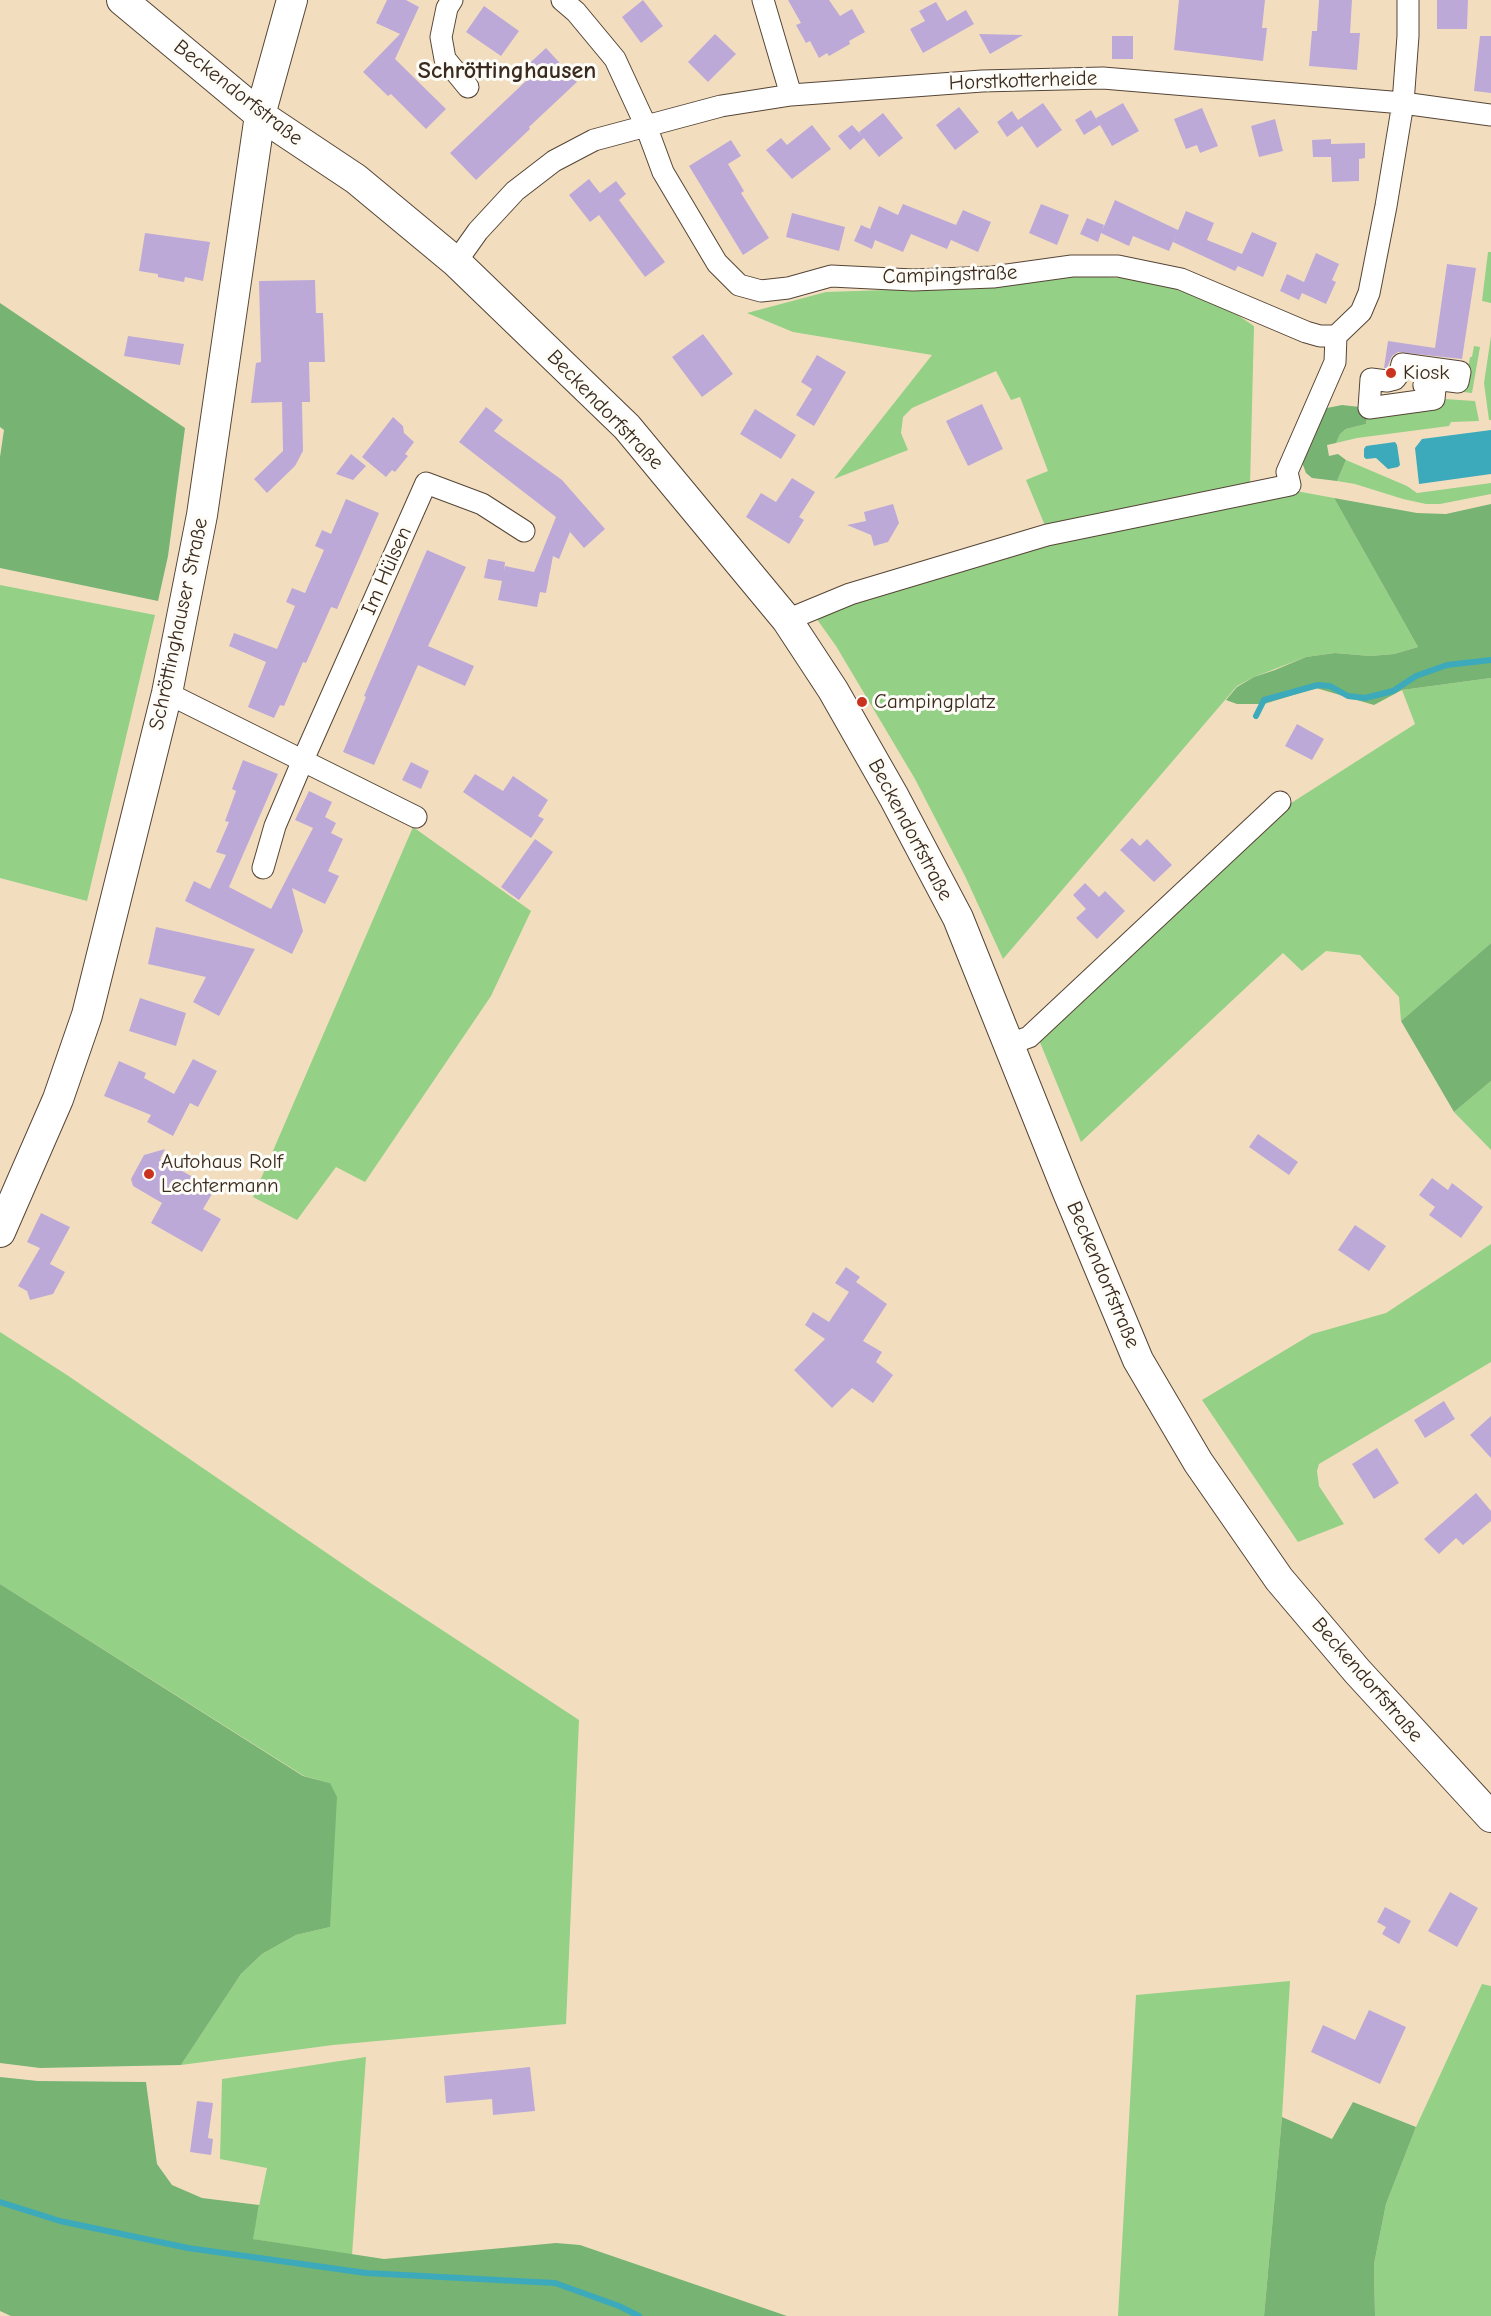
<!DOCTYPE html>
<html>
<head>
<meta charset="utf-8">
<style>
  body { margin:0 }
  canvas { display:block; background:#f2debf }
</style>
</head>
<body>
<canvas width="1491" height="2316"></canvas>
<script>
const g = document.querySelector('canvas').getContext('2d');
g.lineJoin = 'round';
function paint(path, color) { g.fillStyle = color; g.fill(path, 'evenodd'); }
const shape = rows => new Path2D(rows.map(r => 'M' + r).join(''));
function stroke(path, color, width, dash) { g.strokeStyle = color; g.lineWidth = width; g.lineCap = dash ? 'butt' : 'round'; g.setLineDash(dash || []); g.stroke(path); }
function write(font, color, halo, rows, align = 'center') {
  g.font = font + ' "Comic Neue",sans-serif'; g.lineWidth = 6; g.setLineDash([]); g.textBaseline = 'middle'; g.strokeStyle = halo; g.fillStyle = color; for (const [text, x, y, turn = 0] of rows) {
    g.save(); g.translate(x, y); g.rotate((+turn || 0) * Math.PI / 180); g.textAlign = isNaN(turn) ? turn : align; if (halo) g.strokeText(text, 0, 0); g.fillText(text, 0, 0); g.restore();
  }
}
paint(shape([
  [1488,252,1491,252,1491,303,1482,301],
  [1071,275,1141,279,1187,291,1227,308,1254,326,1250,487,1046,528,1026,480,1048,471,1020,397,1011,400,996,371,912,408,903,417,901,433,908,450,834,479,932,355,793,332,747,313,826,292,915,289],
  [1491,336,1491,420,1489,420,1484,383],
  [1474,346,1480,347,1472,393,1435,389,1466,381,1470,357,1472,357],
  [1444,399,1475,401,1479,421,1451,422,1449,426,1357,438,1336,443,1340,434,1346,429,1366,424,1369,410],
  [1346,460,1407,486,1417,493,1491,483,1491,494,1440,504,1426,504,1403,499,1355,484,1337,481],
  [1296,491,1334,498,1418,647,1394,654,1370,656,1335,653,1306,657,1254,677,1237,686,1003,959,965,876,915,779,836,646,816,618,843,602,1048,538],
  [0,585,155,615,87,901,0,878],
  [1491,678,1491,943,1401,1021,1399,997,1360,955,1326,951,1302,971,1283,953,1081,1142,1039,1040,1288,805,1415,724,1402,690],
  [413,827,531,911,491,996,365,1182,336,1167,297,1220,253,1197],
  [1491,1081,1491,1150,1454,1112],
  [1491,1244,1491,1362,1319,1464,1317,1471,1319,1486,1344,1524,1298,1542,1202,1400,1312,1334,1386,1313],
  [0,1332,67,1375,372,1584,579,1720,566,2024,333,2045,181,2065,241,1974,262,1954,296,1935,330,1927,330,1783,304,1776,0,1584],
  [1290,1981,1282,2117,1264,2316,1118,2316,1136,1995],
  [1482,1984,1491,1986,1491,2316,1375,2316,1374,2264,1386,2204,1416,2127],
  [366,2057,352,2255,252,2239,267,2168,220,2159,222,2079]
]), '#94d186');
paint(shape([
  [0,303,185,428,168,556,158,601,0,568,0,457,4,430,0,427],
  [1342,405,1369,408,1366,424,1346,429,1340,434,1336,443,1327,445,1329,456,1338,454,1346,460,1337,481,1312,478,1306,473,1303,465,1304,455,1327,408],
  [1334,498,1417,513,1446,514,1491,504,1491,678,1402,690,1374,705,1316,688,1264,704,1237,704,1226,700,1237,687,1254,677,1275,670,1306,657,1335,653,1370,656,1394,654,1418,647],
  [1491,943,1491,1081,1454,1112,1401,1021],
  [0,1584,303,1776,330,1783,337,1797,330,1927,296,1935,262,1954,241,1974,181,2065,40,2068,0,2063],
  [0,2077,38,2081,146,2082,157,2164,172,2185,202,2198,259,2205,253,2239,384,2259,556,2243,580,2245,787,2316,11,2316,0,2311],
  [1353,2102,1416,2127,1386,2204,1374,2264,1375,2316,1264,2316,1282,2117,1332,2139]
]), '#77b373');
paint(shape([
  [1491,430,1491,474,1419,484,1415,448,1422,439],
  [1395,442,1397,445,1400,465,1398,467,1388,469,1376,458,1366,459,1364,457,1364,449,1366,446]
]), '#3caaba');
stroke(shape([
  [1256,716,1264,700,1318,685,1330,686,1348,696,1365,698,1393,691,1416,676,1447,665,1491,660],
  [0,2202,60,2221,188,2248,366,2273,555,2283,619,2306,639,2316]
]), '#3caaba', 6);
paint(shape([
  [387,0,406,0,419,7,395,59,446,109,426,129,391,94,388,96,363,72,400,34,376,23],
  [643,0,663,26,641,43,622,17],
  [788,0,829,0,840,16,852,9,865,32,849,41,850,44,829,56,827,53,819,58,810,41,806,43,796,25,801,23],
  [1179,0,1265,0,1262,28,1267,28,1263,61,1174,50],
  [1319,0,1352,0,1350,33,1360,33,1357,70,1309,66,1312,31,1317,31],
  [1437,0,1468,0,1467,29,1437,29],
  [936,2,947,21,966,10,974,24,923,53,910,29,925,21,919,11],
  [484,6,519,31,501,56,466,32],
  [715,34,736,54,708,82,688,62],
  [979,34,1023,35,990,54],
  [1112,36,1133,36,1133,59,1112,59],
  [1480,36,1491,36,1491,93,1474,91],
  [546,48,577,82,529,127,530,129,476,180,450,153,526,81,519,73],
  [1043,103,1062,130,1037,148,1022,126,1007,137,997,122,1012,111,1018,120],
  [1123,103,1139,131,1112,146,1100,125,1084,135,1075,120,1091,110,1098,122,1096,118],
  [959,107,979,132,955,150,936,125],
  [1202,108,1218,146,1200,153,1197,145,1186,149,1174,119],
  [883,113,903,138,879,157,859,132],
  [1275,119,1283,151,1259,157,1251,126],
  [812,125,831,149,792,179,766,150,781,138,787,145],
  [852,125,864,138,850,150,838,136],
  [1331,139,1331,144,1365,143,1365,158,1359,159,1359,181,1332,182,1331,157,1313,157,1312,140],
  [731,140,741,156,728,164,744,191,741,193,769,238,743,255,689,166],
  [589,179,600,193,616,181,626,194,619,200,665,262,645,277,599,215,590,222,569,195],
  [1115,200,1178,230,1169,251,1133,236,1129,246,1101,233,1098,242,1080,234,1087,218,1104,225,1102,231],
  [903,204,956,225,963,210,991,222,978,252,951,240,947,249,911,234,903,252,875,240,872,249,854,241,861,225,870,229,879,206,898,215],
  [1041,204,1069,215,1057,245,1029,233],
  [1186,211,1214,223,1207,240,1242,254,1252,232,1277,243,1263,277,1238,266,1235,271,1173,242],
  [792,213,845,227,839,251,786,237],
  [145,233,210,242,203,281,185,277,184,282,158,277,158,274,139,271],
  [1316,253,1339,264,1332,280,1336,282,1326,304,1302,293,1299,300,1280,291,1287,274,1304,282],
  [1447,264,1476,268,1462,359,1398,352,1392,356,1387,368,1384,368,1388,341,1435,348],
  [315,280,316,313,323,313,325,362,309,362,310,402,302,402,303,451,295,466,267,493,254,479,283,451,282,402,251,403,256,363,261,362,259,281],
  [703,334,733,374,702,397,672,357],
  [128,336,184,344,180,365,124,356],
  [817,355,846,372,814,426,796,415,812,389,801,382],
  [982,404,1003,449,968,466,946,421],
  [486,407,503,420,494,431,562,480,605,529,584,548,570,532,559,559,553,556,546,593,540,592,537,607,498,600,502,581,484,578,488,559,505,562,504,571,505,566,534,572,556,517,459,442],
  [755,409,796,435,781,459,740,434],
  [393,417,403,426,404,433,414,442,405,454,408,456,395,472,392,470,386,477,362,457],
  [351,454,366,466,353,480,336,474],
  [792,478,815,492,799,517,804,520,789,544,746,517,761,493,776,502],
  [346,499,379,513,337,609,331,607,306,663,303,662,284,706,280,705,274,718,248,707,266,662,229,646,234,633,277,649,295,606,286,602,292,588,305,593,324,550,315,546,322,530,331,534],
  [893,504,899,523,888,542,874,546,871,535,847,525,866,521,864,512],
  [427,550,466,567,428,646,474,666,465,686,418,665,374,765,343,752,366,697,364,696],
  [1297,724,1324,739,1312,760,1285,746],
  [243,760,278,774,229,887,271,909,313,828,295,820,309,791,332,802,325,817,336,823,331,833,343,839,328,871,339,876,325,904,292,888,303,931,292,954,185,901,194,881,210,889,226,855,216,852,229,822,225,821,236,791,232,789],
  [411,762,429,771,421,789,402,780],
  [475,774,503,791,513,776,548,800,538,816,544,819,531,838,463,792],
  [1132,838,1140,846,1147,839,1172,865,1154,882,1120,850],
  [535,839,553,852,519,900,501,887],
  [1085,883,1099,897,1105,891,1125,911,1097,939,1076,918,1086,909,1073,895],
  [156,927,255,949,219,1016,193,1002,206,977,148,964],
  [140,998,186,1013,176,1046,129,1031],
  [193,1059,217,1071,198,1107,190,1103,173,1136,147,1122,151,1115,104,1096,119,1061,146,1073,144,1078,174,1094],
  [1258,1134,1298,1162,1289,1175,1249,1147],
  [165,1149,160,1159,215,1189,203,1209,221,1219,202,1252,151,1223,162,1203,133,1186,131,1179,144,1155],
  [1432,1178,1448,1190,1452,1183,1483,1207,1461,1238,1429,1215,1435,1207,1419,1195],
  [41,1213,70,1227,50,1264,65,1272,53,1294,30,1300,27,1291,18,1286,40,1248,27,1242],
  [1355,1225,1386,1246,1369,1271,1338,1250],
  [846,1267,860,1277,856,1282,887,1304,863,1341,882,1352,876,1362,893,1375,873,1403,852,1388,832,1408,794,1370,825,1339,805,1325,813,1312,829,1322,849,1292,835,1283],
  [1444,1401,1455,1419,1425,1438,1414,1420],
  [1491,1416,1491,1458,1470,1435],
  [1377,1448,1399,1483,1374,1499,1352,1464],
  [1476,1493,1491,1511,1491,1521,1463,1545,1456,1538,1439,1554,1424,1539],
  [1450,1892,1478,1908,1457,1947,1428,1931],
  [1385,1907,1411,1921,1399,1944,1382,1934,1386,1927,1377,1922],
  [1369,2010,1406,2027,1380,2084,1311,2052,1323,2025,1355,2040],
  [530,2067,535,2111,493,2115,492,2099,446,2103,444,2076],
  [197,2101,213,2103,208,2138,213,2139,211,2155,190,2152]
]), '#bda9d7');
const street = shape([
  [452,0,447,8,441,37,445,59,468,87],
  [562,0,576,12,615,59,646,126,663,172,717,263,739,285,761,291,788,288,831,276,913,280,993,277,1072,266,1118,266,1181,279,1306,332,1320,336,1336,336,1361,312,1369,293,1386,206,1403,103,1408,36,1408,0],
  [763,0,791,95],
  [456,262,478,231,515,191,554,161,594,140,721,106,791,95,982,81,1103,78,1403,103,1491,115],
  [1402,364,1460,372,1458,382,1427,378,1424,385,1426,387,1435,389,1434,399,1369,408,1371,379,1387,381,1395,379,1400,372,1402,364],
  [787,620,850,594,1047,535,1290,485,1287,472,1335,362,1336,336],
  [167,693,416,817],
  [263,868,275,826,303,760,426,483,482,504,524,531],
  [1010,1044,1029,1037,1280,802]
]);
const secondary = shape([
  [122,0,260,115,356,179,456,262,627,427,787,620,833,690,894,797,958,918,1067,1190,1138,1360,1198,1462,1279,1579,1357,1671,1491,1817],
  [0,1232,58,1099,87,1015,167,693,202,515,260,115,292,0]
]);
stroke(street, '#564536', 23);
stroke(secondary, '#564536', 32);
stroke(street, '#fff', 21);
stroke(secondary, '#fff', 30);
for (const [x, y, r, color] of [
  [1391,373,6,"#c8321e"],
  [862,702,6,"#c8321e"],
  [149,1174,6,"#c8321e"]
]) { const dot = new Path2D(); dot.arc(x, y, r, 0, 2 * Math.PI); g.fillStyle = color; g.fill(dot); stroke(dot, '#fdfcf7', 2); }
write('21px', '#3b2a1e', '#fdfcf7', [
  ["Horstkotterheide",1023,81,-2],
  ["Beckendorfstraße",238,93,38],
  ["Campingstraße",950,275,-2],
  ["Beckendorfstraße",605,410,46],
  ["Im Hülsen",387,571,-66],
  ["Schröttinghauser Straße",179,624,-78],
  ["Beckendorfstraße",910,830,62],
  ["Beckendorfstraße",1103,1275,67],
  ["Beckendorfstraße",1367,1680,49]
]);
write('21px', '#3b2a1e', '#fdfcf7', [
  ["Kiosk",1403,373],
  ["Campingplatz",874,702],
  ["Autohaus Rolf",161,1162],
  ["Lechtermann",161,1186]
], 'left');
write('bold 24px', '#3b2a1e', '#fdfcf7', [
  ["Schröttinghausen",507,71]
]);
</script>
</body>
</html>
